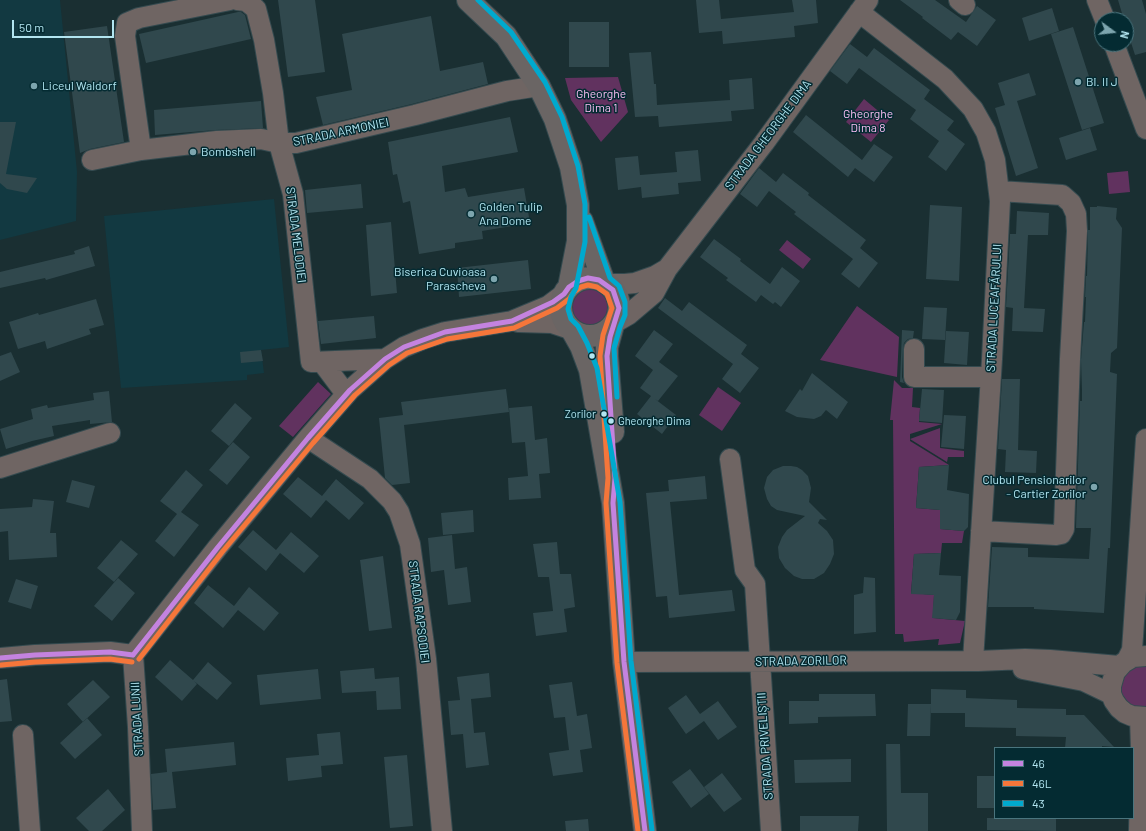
<!DOCTYPE html>
<html>
<head>
<meta charset="utf-8">
<style>
  body { margin:0 }
  #map { position:relative; width:1146px; height:831px; overflow:hidden; background:#1a2f32; font-family:Barlow,sans-serif }
  canvas { display:block }
  .legend { position:absolute; left:994px; top:747px; width:140px; height:72px; box-sizing:border-box; background:#042b32; border:1px solid #4a757e; margin:0; padding:5px 7px; list-style:none; font-size:12px; color:#b2e5f0 }
  .legend li { display:flex; align-items:center; gap:8px; height:20px }
  .legend b { width:20px; border:1px solid #4a757e }
  .north { position:absolute; left:1094px; top:12px; width:40px; height:40px; box-sizing:border-box; background:#042b32; border:1px solid #4a757e; border-radius:50%; rotate:105deg; font-size:11px; font-weight:700; line-height:16px; text-align:center; color:#b2e5f0 }
  .north::after { content:''; display:block; margin:auto; width:14px; height:18px; background:#7da5ae; clip-path:polygon(50% 0,100% 100%,50% 72%,0 100%) }
  .scale { position:absolute; left:12px; top:20px; width:102px; height:18px; box-sizing:border-box; border:2px solid #b2e5f0; border-top:0; padding-left:5px; font-size:12px; line-height:14px; white-space:nowrap; color:#b2e5f0; -webkit-text-stroke:3px #042b32; paint-order:stroke }
</style>
</head>
<body>
<div id="map">
<canvas width="1146" height="831"></canvas>
<ul class="legend">
<li><b style="height:5px;background:#c483df"></b>46</li>
<li><b style="height:5px;background:#f5763a"></b>46L</li>
<li><b style="height:5px;background:#00a9ce"></b>43</li>
</ul>
<div class="north">N</div>
<div class="scale">50 m</div>
</div>
<script>
const g = document.querySelector('canvas').getContext('2d');
g.lineJoin = 'round';
function paint(path, color) { g.fillStyle = color; g.fill(path, 'evenodd'); }
const shape = rows => new Path2D(rows.map(r => 'M' + r).join(''));
function stroke(path, color, width, dash) { g.strokeStyle = color; g.lineWidth = width; g.lineCap = dash ? 'butt' : 'round'; g.setLineDash(dash || []); g.stroke(path); }
function write(font, color, halo, rows, align = 'center') {
  g.font = font + ' Barlow,sans-serif'; g.lineWidth = 3; g.setLineDash([]); g.textBaseline = 'middle'; g.strokeStyle = halo; g.fillStyle = color; for (const [text, x, y, turn = 0] of rows) {
    g.save(); g.translate(x, y); g.rotate((+turn || 0) * Math.PI / 180); g.textAlign = isNaN(turn) ? turn : align; if (halo) g.strokeText(text, 0, 0); g.fillText(text, 0, 0); g.restore();
  }
}
paint(shape([
  [0,0,60,0,77,172,76,221,0,240],
  [274,199,289,347,261,350,264,373,247,375,247,380,121,388,104,216]
]), '#123941');
paint(shape([
  [618,77,628,112,601,142,571,100,565,78],
  [864,99,889,120,871,142,846,122],
  [1128,171,1130,192,1109,194,1107,173],
  [787,240,811,259,803,269,779,250],
  '569 309a21 21 0 1 1 42 0a21 21 0 1 1-42 0Z',
  [857,306,899,337,897,377,820,360],
  [894,380,902,388,913,388,912,407,920,408,919,422,942,424,910,434,910,441,949,465,919,467,916,508,940,510,940,529,964,531,962,543,942,543,941,553,914,554,911,593,934,595,933,618,965,621,960,643,938,645,939,639,904,642,903,634,895,634,893,420,890,420],
  [318,382,331,394,293,437,279,426],
  [718,387,741,403,722,431,699,415],
  [940,428,940,448,964,451,964,457,948,457,947,462,910,439],
  [1146,665,1146,709,1139,709,1126,703,1122,697,1120,690,1123,675,1134,666]
]), '#61325f');
paint(shape([
  [278,0,315,0,325,72,288,77],
  [696,0,719,0,721,19,794,12,792,0,816,0,818,23,794,26,795,37,723,44,722,31,699,33],
  [900,0,935,0,966,22,977,6,996,20,977,46,958,32,951,40,922,18,923,17],
  [1118,0,1142,0,1146,14,1146,52,1135,55,1126,27,1126,20,1124,20],
  [1052,8,1059,31,1029,41,1022,18],
  [238,12,241,12,245,15,251,39,146,63,139,34],
  [431,16,440,71,483,62,488,84,412,104,323,125,316,97,352,90,342,34],
  [569,22,609,22,609,67,569,67],
  [107,26,124,142,90,149,80,153,64,32],
  [1073,27,1104,123,1082,130,1051,34],
  [850,44,867,57,874,48,930,90,924,99,954,121,947,130,965,144,946,171,928,157,939,141,910,119,916,110,859,68,847,84,830,71],
  [651,52,654,84,656,84,657,105,730,100,729,80,752,78,754,109,731,111,732,121,659,127,658,116,635,117,629,53],
  [1029,73,1036,95,1017,101,1038,168,1016,176,995,108,1005,105,998,83],
  [261,101,263,128,216,130,155,135,154,110],
  [806,115,862,160,874,144,893,157,874,182,855,168,848,177,793,132],
  [510,117,518,152,442,166,445,192,465,188,468,197,524,188,530,223,482,231,483,239,455,243,455,248,419,254,410,201,403,203,397,174,393,175,388,142],
  [0,122,16,122,6,174,37,178,27,193,7,189,0,183],
  [1090,128,1097,150,1066,160,1059,138],
  [698,150,701,181,678,183,679,194,642,198,641,187,618,190,615,158,638,156,640,175,677,172,675,152],
  [759,168,776,182,783,173,809,193,808,195,866,240,860,248,878,263,859,288,841,274,853,259,794,214,796,212,769,191,757,207,740,194],
  [361,184,363,208,307,213,305,190],
  [930,205,962,207,959,281,926,279],
  [1097,206,1117,208,1116,219,1122,228,1117,348,1111,353,1110,372,1117,374,1110,548,1108,548,1104,613,1034,609,1034,607,988,607,992,547,1028,548,1028,557,1089,559,1091,528,1076,528,1080,401,1082,401,1082,391,1081,360,1084,322,1085,322,1086,297,1085,297,1086,276,1087,276,1088,230,1090,230,1090,207,1097,207],
  [1017,211,1049,213,1048,235,1028,235,1024,308,1045,309,1043,332,1012,331,1013,308,1006,307,1010,234,1016,234],
  [391,222,397,293,371,296,366,225],
  [714,239,741,259,740,261,770,284,782,267,800,281,781,307,775,302,773,304,761,295,756,302,726,280,728,278,700,257],
  [89,246,95,266,46,280,45,278,0,288,0,272,75,254,74,251],
  [528,260,531,289,459,297,457,268],
  [665,298,682,311,689,302,747,345,741,354,759,368,740,393,722,379,733,364,658,308],
  [96,299,104,325,89,329,91,334,47,349,45,341,18,349,9,322,38,313,39,315],
  [924,307,947,308,945,340,922,339],
  [374,316,376,338,321,344,318,321],
  [654,330,673,344,659,362,678,376,658,401,655,399,676,415,662,434,637,414,651,396,640,388,653,370,635,356],
  [902,330,914,331,913,338,908,339,904,343,903,349,902,377,904,383,900,382],
  [946,331,969,332,967,365,944,363],
  [261,350,263,361,241,363,240,352],
  [11,352,20,372,0,381,0,356],
  [812,373,848,402,837,419,826,410,821,416,814,419,797,417,785,411,800,389,802,391],
  [1002,379,1020,379,1018,450,1037,451,1036,473,1005,472,1006,450,998,449],
  [506,389,509,412,404,425,410,483,392,485,385,478,379,418,403,415,401,402],
  [922,389,944,390,942,423,919,421],
  [109,391,112,422,90,424,90,420,52,426,54,436,32,441,6,449,0,429,33,419,31,409,47,405,48,408,94,400,93,393],
  [235,403,252,418,229,446,211,431],
  [532,406,535,440,547,438,550,473,539,474,541,498,509,500,508,478,528,476,525,442,512,443,509,408],
  [944,415,966,416,964,449,941,447],
  [233,442,250,457,227,485,209,470],
  [949,465,947,490,969,494,968,527,964,531,940,529,940,510,916,508,919,467],
  [783,466,791,466,797,467,802,470,808,476,811,488,809,502,827,520,820,519,818,523,827,531,833,540,834,554,830,564,824,573,814,579,802,579,794,576,785,568,779,558,778,547,782,537,787,530,805,516,777,510,771,506,767,499,764,488,767,477,773,470],
  [186,470,203,485,181,512,199,525,174,557,155,541,177,514,160,501],
  [705,476,707,499,670,502,679,595,732,590,735,611,669,618,667,596,656,597,646,493,669,491,668,480],
  [298,477,322,496,336,479,364,503,349,520,326,500,311,518,283,494],
  [72,480,95,486,89,508,66,502],
  [33,499,54,501,50,533,56,533,57,557,9,560,8,531,0,532,0,509,32,507],
  [473,510,474,532,443,535,441,513],
  [253,530,276,550,291,532,319,556,304,573,280,553,266,571,238,547],
  [452,535,455,569,467,567,471,602,448,605,444,570,431,572,428,538],
  [121,540,138,554,114,582,97,568],
  [557,542,560,574,571,574,575,607,564,609,567,632,536,636,533,613,553,611,549,577,538,577,533,544],
  [941,553,939,575,961,576,960,612,956,620,932,618,934,595,911,594,914,554],
  [383,556,392,628,369,631,360,560],
  [864,577,875,578,876,632,854,634,854,595,863,593],
  [118,578,135,593,112,621,94,606],
  [16,579,38,586,31,609,8,602],
  [208,585,234,606,249,587,279,613,264,631,238,610,223,628,194,603],
  [170,660,193,680,208,662,232,683,217,700,194,681,197,684,182,701,155,677],
  [374,668,375,679,399,677,401,709,377,710,376,691,342,693,340,671],
  [318,669,321,699,260,705,257,675],
  [489,673,491,697,471,699,474,733,485,732,489,765,466,768,463,734,451,735,448,701,460,700,457,677],
  [7,679,12,721,0,722,0,680],
  [93,680,110,697,83,722,67,704],
  [572,682,577,716,587,714,592,748,580,750,583,772,553,776,549,753,569,750,565,717,554,718,549,685],
  [931,689,966,690,966,698,1017,700,1017,708,1066,709,1066,715,1084,715,1114,747,1102,746,1102,748,1065,748,1066,737,1016,736,1016,728,965,727,965,713,931,713],
  [819,694,875,694,876,716,818,717,818,723,789,724,789,701,819,701],
  [686,695,700,714,718,701,737,727,718,740,704,721,686,734,668,708],
  [908,704,931,704,930,736,907,736],
  [87,718,102,735,75,759,60,743],
  [340,732,343,764,321,766,322,777,288,781,286,758,319,755,317,734],
  [234,742,236,765,172,772,176,808,153,810,151,774,167,772,165,749],
  [886,744,900,744,901,793,928,793,928,831,887,831],
  [407,755,413,826,390,828,384,757],
  [851,759,851,782,795,783,794,760],
  [690,769,709,794,691,808,672,782],
  [722,773,742,799,724,812,704,787],
  [977,776,995,776,995,808,977,808],
  [108,789,125,810,102,831,89,831,76,818],
  [800,816,859,816,858,831,800,831],
  [987,818,1056,818,1056,831,987,830],
  [588,819,589,831,566,831,565,821]
]), '#30484d');
const minor = shape([
  [237,0,246,1,256,9,264,40,273,93,279,143,293,194,311,362,385,359],
  [959,0,965,5],
  [1097,0,1105,20],
  [859,12,945,79,973,109,986,132,995,160,1000,201,992,359,973,661],
  [1114,44,1146,129],
  [141,150,125,36,127,23,139,18,230,0],
  [92,160,141,150,217,141,261,139,279,143,296,143,415,115,507,91,539,86],
  [606,284,625,284,635,283,655,276,667,269],
  [518,322,552,323,570,329],
  [614,323,628,315,654,293,667,269,764,143,868,0],
  [914,349,914,377,990,377],
  [322,362,346,394],
  [308,438,370,479,392,501,399,512,410,544,426,659,442,831],
  [730,459,745,570,755,584,771,831],
  [0,468,110,433],
  [981,531,1056,535,1061,534,1064,529,1070,359,1077,231,1076,214,1071,203,1062,195,999,191],
  [1146,656,1133,657,1123,663,1115,672,1111,686,1111,694,1114,701,1119,708,1125,713,1132,716,1146,717],
  [0,658,35,655,110,652,133,655],
  [1127,660,1132,650,1133,636,1146,439],
  [624,662,978,661,1025,659,1050,660,1119,666],
  [1023,669,1084,681,1111,694],
  [23,735,30,831],
  [142,831,138,727,133,655,218,547,308,438,350,390,385,359,404,347,423,339,445,332,512,321,548,306,564,294],
  [1139,831,1141,749,1140,718]
]);
const major = shape([
  [468,0,506,36,539,86,555,119,571,167,578,205,578,241,569,287],
  [582,221,604,282],
  '561 307a29 29 0 1 1 58 0a29 29 0 1 1-58 0Z',
  [572,330,581,346,590,370,613,503,624,662,645,831],
  [613,432,607,356,607,347,613,325]
]);
stroke(minor, '#344a4f', 22);
stroke(major, '#344a4f', 24);
stroke(minor, '#6f6563', 20);
stroke(major, '#6a6564', 22);
stroke(shape([
  [133,655,218,547,308,438,350,390,385,359,404,347,445,332,512,321,553,302,564,294,569,287,578,281,588,278,599,280,613,290,619,308,610,337,607,356,615,478,613,503,624,662,645,831],
  [0,658,35,655,110,652,133,655]
]), '#c483df', 5);
stroke(shape([
  [139,659,223,551,313,443,355,395,389,365,407,353,447,339,514,328,557,308,569,299,574,292,581,287,588,285,597,287,607,294,612,308,603,335,600,356,608,478,606,503,617,663,638,831],
  [1,665,35,662,110,659,132,662]
]), '#f5763a', 5);
stroke(shape([
  [478,0,511,32,545,82,562,117,578,166,585,204,585,242,576,288,571,297,568,309,571,319,578,326,587,343,597,368,620,502,631,661,652,830],
  [589,217,610,278,619,286,625,302,625,315,620,327,614,348,617,397]
]), '#00a9ce', 5);
for (const [x, y, r, color] of [
  [1078,82,4,"#7da5ae"],
  [34,86,4,"#7da5ae"],
  [193,152,4,"#7da5ae"],
  [471,214,4,"#7da5ae"],
  [494,279,4,"#7da5ae"],
  [592,356,3.5,"#b2e5f0"],
  [604,414,3.5,"#b2e5f0"],
  [611,421,3.5,"#b2e5f0"],
  [1094,487,4,"#7da5ae"]
]) { const dot = new Path2D(); dot.arc(x, y, r, 0, 2 * Math.PI); g.fillStyle = color; g.fill(dot); stroke(dot, '#042b32', 1.5); }
write('11px', '#b2e5f0', '#042b32', [
  ["Zorilor",596,414],
  ["Gheorghe Dima",618,421,"left"]
], 'right');
write('12px', '#b2e5f0', '#042b32', [
  ["Bl. II J",1086,82],
  ["Liceul Waldorf",42,86],
  ["Bombshell",201,152],
  ["Golden Tulip",479,207],
  ["Ana Dome",479,221],
  ["Biserica Cuvioasa",486,272,"right"],
  ["Parascheva",486,286,"right"],
  ["Clubul Pensionarilor",1086,480,"right"],
  ["- Cartier Zorilor",1086,494,"right"]
], 'left');
write('12px', '#fbbef3', '#042b32', [
  ["Gheorghe",601,94],
  ["Dima 1",601,108],
  ["Gheorghe",868,114],
  ["Dima 8",868,128]
]);
write('12px', '#b2e5f0', '#042b32', [
  ["STRADA ARMONIEI",341,132,-12],
  ["STRADA GHEORGHE DIMA",768,135,-53],
  ["STRADA MELODIEI",296,235,83],
  ["STRADA LUCEAFĂRULUI",994,308,-87],
  ["STRADA RAPSODIEI",419,612,83],
  ["STRADA ZORILOR",801,661,-1],
  ["STRADA LUNII",137,719,-93],
  ["STRADA PRIVELIȘTII",765,746,-94]
]);
</script>
</body>
</html>
